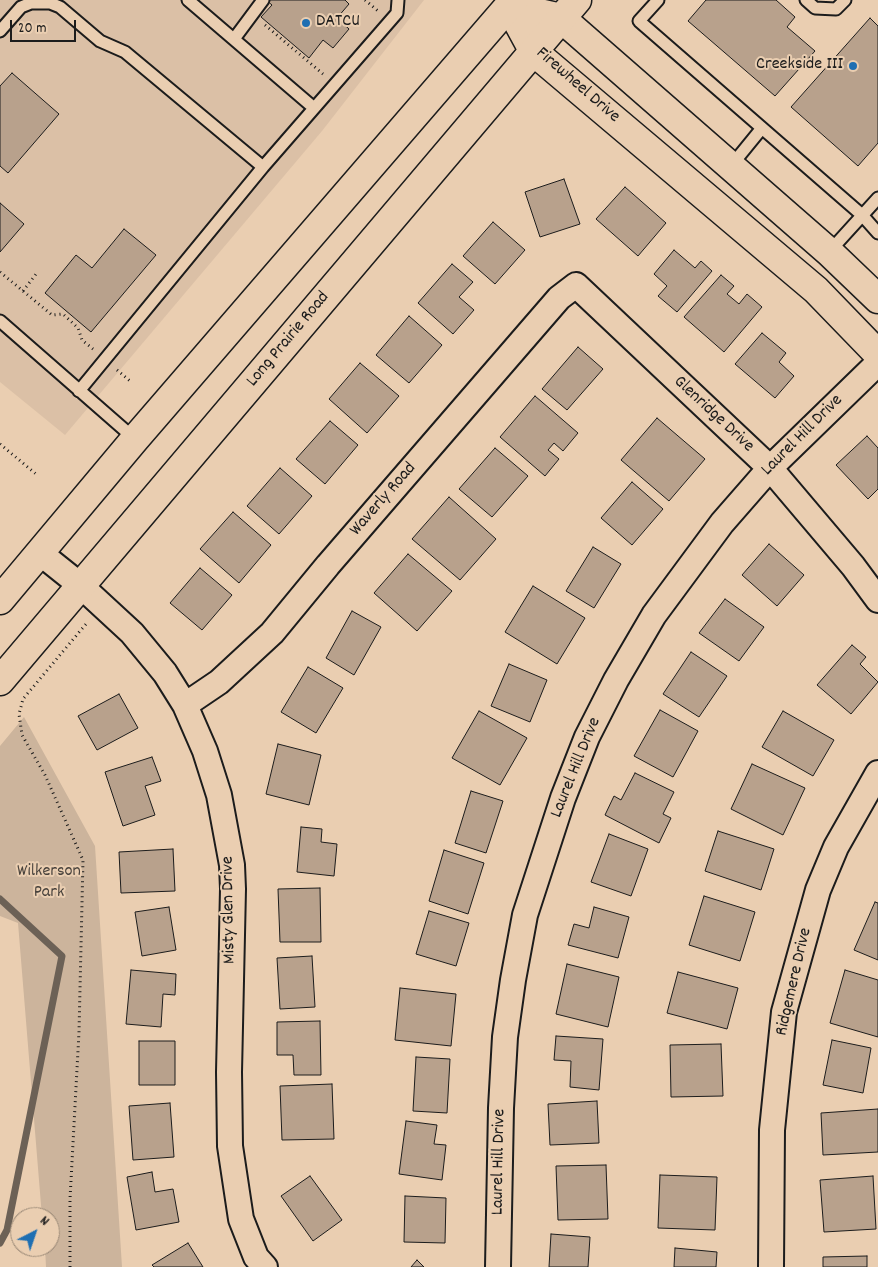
<!DOCTYPE html>
<html>
<head>
<meta charset="utf-8">
<style>
  body { margin:0 }
  #map { position:relative; width:878px; height:1267px; overflow:hidden; background:#eaceb1; font-family:Dekko,sans-serif }
  canvas { display:block }
  .north { position:absolute; left:10px; top:1207px; width:50px; height:50px; box-sizing:border-box; background:#eaceb1; border:1px solid #988775; border-radius:50%; rotate:41deg; font-size:14px; font-weight:700; line-height:20px; text-align:center; color:#1c1c1c }
  .north::after { content:''; display:block; margin:auto; width:18px; height:22px; background:#1f6fb2; clip-path:polygon(50% 0,100% 100%,50% 72%,0 100%) }
  .scale { position:absolute; left:10px; top:20px; width:66px; height:22px; box-sizing:border-box; border:2px solid #1c1c1c; border-top:0; padding-left:6px; font-size:15px; line-height:18px; white-space:nowrap; color:#1c1c1c; -webkit-text-stroke:4px #eaceb1; paint-order:stroke }
</style>
</head>
<body>
<div id="map">
<canvas width="878" height="1267"></canvas>
<div class="north">N</div>
<div class="scale">20 m</div>
</div>
<script>
const g = document.querySelector('canvas').getContext('2d');
g.lineJoin = 'round';
function paint(path, color) { g.fillStyle = color; g.fill(path, 'evenodd'); }
const shape = rows => new Path2D(rows.map(r => 'M' + r).join(''));
function stroke(path, color, width, dash) { g.strokeStyle = color; g.lineWidth = width; g.lineCap = dash ? 'butt' : 'round'; g.setLineDash(dash || []); g.stroke(path); }
function write(font, color, halo, rows, align = 'center') {
  g.font = font + ' Dekko,sans-serif'; g.lineWidth = 4; g.setLineDash([]); g.textBaseline = 'middle'; g.strokeStyle = halo; g.fillStyle = color; for (const [text, x, y, turn = 0] of rows) {
    g.save(); g.translate(x, y); g.rotate((+turn || 0) * Math.PI / 180); g.textAlign = isNaN(turn) ? turn : align; if (halo) g.strokeText(text, 0, 0); g.fillText(text, 0, 0); g.restore();
  }
}
paint(shape([
  [0,0,424,0,322,131,65,435,0,382]
]), '#dbc0a6');
paint(shape([
  [24,717,95,846,122,1267,46,1267,45,1247,50,1247,50,1217,42,1217,18,923,0,916,0,746]
]), '#ccb49c');
stroke(shape([
  [0,899,62,956,7,1230,0,1243]
]), '#6c6156', 7);
const building = shape([
  [266,0,345,0,349,4,337,18,349,29,333,48,323,40,309,58,261,17,272,5,266,0],
  [706,0,776,0,795,17,787,27,815,51,775,96,688,21,706,0],
  [870,18,878,26,878,143,858,166,791,107,870,18],
  [12,73,59,114,8,173,0,166,0,86,12,73],
  [564,179,580,224,540,237,525,192,564,179],
  [625,187,666,223,638,256,596,219,625,187],
  [0,203,24,224,0,252,0,203],
  [493,222,525,250,495,284,463,256,493,222],
  [124,229,156,255,91,332,45,293,76,255,92,268,124,229],
  [674,250,695,268,701,261,712,271,677,312,658,296,667,286,654,274,674,250],
  [452,264,473,282,459,297,474,310,453,334,418,303,452,264],
  [721,275,734,286,727,294,739,304,747,294,762,307,724,352,684,317,721,275],
  [409,316,442,345,409,383,376,355,409,316],
  [762,333,786,353,779,362,794,376,775,398,735,364,762,333],
  [578,347,603,369,567,410,542,389,578,347],
  [360,363,399,396,367,433,329,399,360,363],
  [535,396,578,433,563,451,554,443,548,450,559,459,545,476,500,437,535,396],
  [657,418,705,459,669,501,621,460,657,418],
  [330,421,358,445,325,484,296,459,330,421],
  [867,436,878,448,878,489,868,499,836,465,867,436],
  [495,448,528,476,492,517,459,489,495,448],
  [280,468,312,496,279,534,247,506,280,468],
  [632,482,663,509,632,545,601,518,632,482],
  [449,497,496,539,460,580,412,539,449,497],
  [233,512,271,545,239,583,200,549,233,512],
  [769,544,804,575,777,606,742,575,769,544],
  [593,547,621,564,594,608,566,591,593,547],
  [408,554,452,591,417,631,374,593,408,554],
  [200,568,232,595,202,630,170,603,200,568],
  [533,586,585,618,557,664,505,632,533,586],
  [725,599,764,627,739,661,699,633,725,599],
  [352,611,381,627,354,675,326,658,352,611],
  [852,645,866,657,860,664,878,682,851,714,817,685,852,645],
  [691,652,727,676,699,717,663,694,691,652],
  [509,664,547,680,530,722,491,706,509,664],
  [308,667,343,688,316,733,281,712,308,667],
  [119,694,138,728,97,750,78,716,119,694],
  [660,710,698,731,673,777,634,756,660,710],
  [479,711,527,738,500,785,452,758,479,711],
  [783,711,834,740,813,776,762,747,783,711],
  [278,744,321,755,309,805,266,794,278,744],
  [152,757,161,781,145,786,155,815,123,826,105,772,152,757],
  [752,764,805,788,783,835,731,809,752,764],
  [635,773,674,792,663,814,671,818,659,843,605,815,614,796,621,800,635,773],
  [471,791,503,801,486,853,455,843,471,791],
  [301,827,322,829,321,842,337,844,334,876,297,872,301,827],
  [718,831,774,849,761,890,705,871,718,831],
  [609,834,648,849,631,896,591,882,609,834],
  [173,849,175,891,121,893,119,852,173,849],
  [444,850,484,863,468,914,429,901,444,850],
  [320,888,321,942,280,942,278,889,320,888],
  [704,896,755,912,740,961,689,945,704,896],
  [875,902,878,903,878,960,854,950,875,902],
  [169,907,176,950,142,956,135,912,169,907],
  [594,907,629,917,618,958,568,945,574,924,589,928,594,907],
  [429,911,469,923,456,966,416,954,429,911],
  [312,956,315,1007,280,1009,277,958,312,956],
  [567,964,619,977,608,1027,556,1014,567,964],
  [131,970,176,974,175,995,163,994,161,1027,126,1024,131,970],
  [845,970,878,980,878,1037,830,1023,845,970],
  [678,972,738,988,727,1029,667,1013,678,972],
  [400,988,456,994,451,1046,395,1040,400,988],
  [320,1021,321,1075,294,1075,293,1055,277,1055,277,1022,320,1021],
  [556,1036,603,1039,599,1090,570,1087,571,1061,554,1060,556,1036],
  [832,1040,871,1048,863,1093,823,1085,832,1040],
  [139,1041,175,1041,175,1085,139,1085,139,1041],
  [721,1044,723,1096,671,1097,670,1045,721,1044],
  [416,1057,450,1059,447,1113,413,1111,416,1057],
  [332,1084,334,1139,282,1140,280,1086,332,1084],
  [597,1101,599,1143,550,1145,548,1104,597,1101],
  [170,1103,174,1157,133,1160,129,1106,170,1103],
  [878,1109,878,1152,823,1155,821,1113,878,1109],
  [406,1121,437,1125,434,1144,446,1145,442,1180,399,1174,406,1121],
  [606,1165,608,1219,558,1220,556,1166,606,1165],
  [152,1172,155,1192,173,1189,179,1222,136,1230,127,1177,152,1172],
  [660,1175,717,1177,715,1230,658,1228,660,1175],
  [310,1176,342,1220,313,1241,281,1196,310,1176],
  [873,1176,876,1229,824,1232,820,1180,873,1176],
  [405,1196,446,1198,445,1243,404,1242,405,1196],
  [551,1234,590,1237,588,1267,549,1267,551,1234],
  [188,1243,203,1267,154,1267,152,1265,188,1243],
  [675,1248,717,1252,716,1267,674,1267,675,1248],
  [867,1256,867,1267,823,1267,823,1257,867,1256],
  [417,1260,424,1267,411,1267,417,1260]
]);
paint(building, '#b8a18c');
stroke(building, '#1c1c1c', 1);
const lane = shape([
  [188,0,314,108],
  [658,0,639,21,862,215,878,233],
  [806,0,815,8,836,9,845,0],
  [0,31,21,7,31,3,50,3,60,7,100,41,125,52,263,167,79,391],
  [234,39,263,0],
  [731,166,762,128],
  [263,167,397,13,398,0],
  [829,252,878,198],
  [0,321,135,439]
]);
const street = shape([
  [40,553,80,585,132,633,165,673,185,705,205,751,219,795,232,865,233,889,229,1072,230,1146,241,1219,256,1257,265,1267],
  [185,705,219,682,272,633,328,565,559,298,576,285,770,468,853,566,878,600],
  [498,1267,501,1108,505,1037,513,980,525,915,563,798,587,737,616,680,654,615,722,523,770,468,878,363],
  [771,1267,772,1130,784,1012,818,890,836,847,878,773]
]);
const secondary = shape([
  [509,6,534,52,816,290,878,354],
  [509,6,561,18,829,252,878,299]
]);
const primary = shape([
  [0,600,135,439,514,0],
  [0,681,577,0]
]);
stroke(lane, '#1c1c1c', 15);
stroke(street, '#1c1c1c', 28);
stroke(secondary, '#1c1c1c', 31);
stroke(primary, '#1c1c1c', 31);
stroke(shape([
  [365,0,378,11],
  [265,25,323,74],
  [0,272,52,315,63,314,78,328,82,340,93,349],
  [23,291,36,274],
  [117,370,130,381],
  [0,444,36,474],
  [70,1267,70,1199,79,1032,83,860,45,775,22,735,19,714,23,699,86,624]
]), '#1c1c1c', 3, [1, 4]);
stroke(lane, '#eaceb1', 11);
stroke(street, '#eaceb1', 24);
stroke(secondary, '#eaceb1', 28);
stroke(primary, '#eaceb1', 28);
for (const [x, y, r, color] of [
  [306,23,5,"#1f6fb2"],
  [853,66,5,"#1f6fb2"]
]) { const dot = new Path2D(); dot.arc(x, y, r, 0, 2 * Math.PI); g.fillStyle = color; g.fill(dot); stroke(dot, '#eaceb1', 2); }
write('18px', '#1c1c1c', '#eaceb1', [
  ["DATCU",316,23],
  ["Creekside III",843,66,"right"]
], 'left');
write('18px', '#1c1c1c', '#eaceb1', [
  ["Firewheel Drive",577,86,41],
  ["Long Prairie Road",289,340,-50],
  ["Glenridge Drive",713,415,43],
  ["Laurel Hill Drive",803,436,-45],
  ["Waverly Road",384,500,-49],
  ["Laurel Hill Drive",577,768,-68],
  ["Misty Glen Drive",230,910,-91],
  ["Ridgemere Drive",795,982,-77],
  ["Laurel Hill Drive",500,1162,-89]
]);
write('18px', '#48423c', '#eaceb1', [
  ["Wilkerson",49,873],
  ["Park",49,894]
]);
</script>
</body>
</html>
